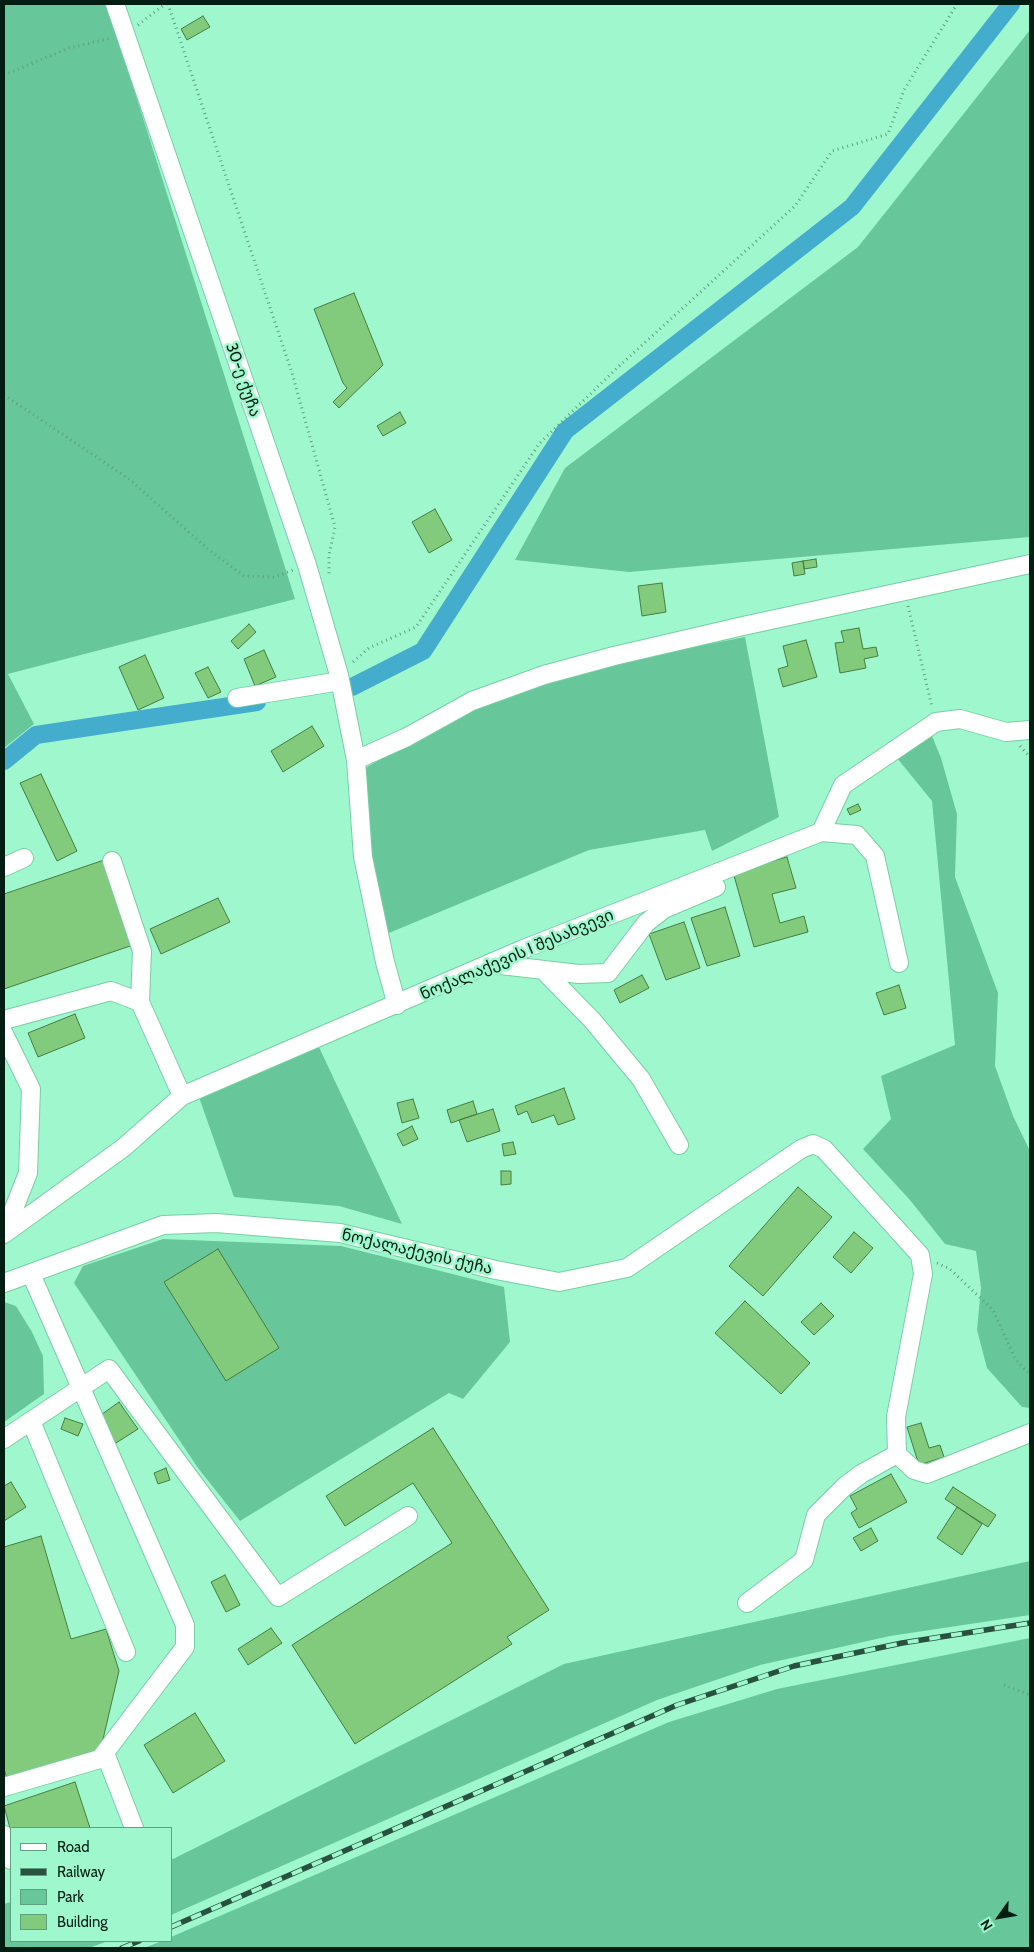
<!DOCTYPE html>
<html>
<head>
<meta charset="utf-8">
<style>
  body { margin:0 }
  #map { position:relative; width:1034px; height:1952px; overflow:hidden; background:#9ff8cd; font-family:Cabin,sans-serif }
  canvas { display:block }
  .frame { position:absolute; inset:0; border:5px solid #021d11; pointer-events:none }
  .legend { position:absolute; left:10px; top:1827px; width:162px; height:115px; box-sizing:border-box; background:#9ff8cd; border:1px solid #60a082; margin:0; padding:6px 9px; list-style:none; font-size:15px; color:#021d11 }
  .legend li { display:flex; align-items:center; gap:10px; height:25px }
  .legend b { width:25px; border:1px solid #60a082 }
  .north { position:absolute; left:974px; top:1892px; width:50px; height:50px; -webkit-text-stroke:4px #9ff8cd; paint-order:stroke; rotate:238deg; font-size:14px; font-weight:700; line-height:20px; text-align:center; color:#021d11 }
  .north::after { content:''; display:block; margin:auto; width:18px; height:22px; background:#021d11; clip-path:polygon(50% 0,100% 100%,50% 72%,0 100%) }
</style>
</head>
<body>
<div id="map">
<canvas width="1034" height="1952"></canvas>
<div class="frame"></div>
<ul class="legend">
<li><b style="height:6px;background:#fff"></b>Road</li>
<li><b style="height:6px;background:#28523f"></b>Railway</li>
<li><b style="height:14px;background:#67c69a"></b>Park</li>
<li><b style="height:14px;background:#83cb7c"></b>Building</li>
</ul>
<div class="north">N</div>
</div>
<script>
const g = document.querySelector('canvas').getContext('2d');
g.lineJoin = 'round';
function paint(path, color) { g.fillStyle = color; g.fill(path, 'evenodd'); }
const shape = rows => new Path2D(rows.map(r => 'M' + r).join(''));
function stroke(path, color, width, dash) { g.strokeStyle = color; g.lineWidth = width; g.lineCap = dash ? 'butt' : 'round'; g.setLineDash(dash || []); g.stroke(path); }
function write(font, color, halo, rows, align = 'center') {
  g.font = font + ' Cabin,"Noto Sans Georgian",sans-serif'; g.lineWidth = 5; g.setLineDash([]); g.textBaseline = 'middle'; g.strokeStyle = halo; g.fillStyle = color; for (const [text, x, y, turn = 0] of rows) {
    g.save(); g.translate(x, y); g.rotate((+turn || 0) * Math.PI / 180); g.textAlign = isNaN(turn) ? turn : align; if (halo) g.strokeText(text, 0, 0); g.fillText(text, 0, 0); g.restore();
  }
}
paint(shape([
  [4,4,107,4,295,599,8,674,34,724,4,748],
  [1030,30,1030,537,629,572,515,560,565,468,858,247],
  [745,637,779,817,712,851,705,830,589,850,384,935,364,851,365,768,479,705,617,662],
  [930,731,941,758,957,814,955,877,998,993,995,1066,1013,1116,1030,1151,1030,1408,1022,1407,987,1368,977,1330,981,1288,976,1251,945,1244,910,1200,863,1149,891,1119,881,1076,955,1045,932,801,897,758],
  [318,1045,402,1224,339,1206,234,1197,199,1097],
  [163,1239,341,1246,504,1287,510,1342,463,1399,449,1393,240,1521,198,1468,74,1283,83,1266],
  [4,1302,16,1306,32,1332,43,1356,44,1394,4,1422],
  [1030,1561,1030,1615,890,1636,760,1665,657,1700,171,1915,171,1860,564,1664],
  [1030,1638,1030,1948,144,1948,162,1941,171,1941,171,1937,669,1722,777,1689],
  [11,1902,11,1941,108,1941,89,1948,4,1948,4,1904]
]), '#67c69a');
stroke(shape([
  [352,687,423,651,565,431,852,207,1011,4],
  [4,761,36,735,257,702]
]), '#44accc', 18);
const building = shape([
  [203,16,210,27,187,40,181,29,203,16],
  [354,293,383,365,339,408,333,402,347,388,343,383,314,309,354,293],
  [400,412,406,423,383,436,377,426,400,412],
  [435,509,452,540,429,553,412,522,435,509],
  [816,559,817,567,804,569,803,561,816,559],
  [803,561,805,574,794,576,792,563,803,561],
  [662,583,666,612,642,616,638,586,662,583],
  [249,624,256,632,238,649,231,641,249,624],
  [859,628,863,649,876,647,878,656,864,659,866,668,840,673,835,643,844,642,841,631,859,628],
  [806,640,817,677,783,687,778,669,788,666,783,646,806,640],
  [264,650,276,677,255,686,244,659,264,650],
  [145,655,164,698,138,710,119,667,145,655],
  [208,667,221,692,208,698,195,673,208,667],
  [312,726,324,746,283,772,271,751,312,726],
  [41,774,77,851,57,861,20,783,41,774],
  [858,804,861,810,850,815,847,809,858,804],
  [787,857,796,888,772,894,780,923,804,916,808,932,754,947,733,872,787,857],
  [107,859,136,944,4,989,4,894,107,859],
  [218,898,230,922,161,954,150,929,218,898],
  [725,907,740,956,707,966,691,918,725,907],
  [684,922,700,968,666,980,649,934,684,922],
  [642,975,649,988,620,1003,614,990,642,975],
  [899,985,906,1008,884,1015,876,993,899,985],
  [75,1014,85,1038,38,1057,28,1033,75,1014],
  [564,1088,575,1119,558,1125,554,1115,532,1123,527,1111,518,1115,515,1106,564,1088],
  [413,1099,419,1118,402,1123,397,1103,413,1099],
  [473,1101,477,1114,451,1123,447,1110,473,1101],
  [493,1109,500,1131,467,1142,459,1120,493,1109],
  [412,1126,418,1139,403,1146,397,1134,412,1126],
  [513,1142,516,1154,504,1156,502,1144,513,1142],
  [501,1171,511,1171,511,1184,501,1185,501,1171],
  [798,1187,832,1217,763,1296,729,1266,798,1187],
  [854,1232,873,1248,851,1273,833,1257,854,1232],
  [218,1249,279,1348,226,1381,164,1282,218,1249],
  [745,1301,810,1363,781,1394,715,1333,745,1301],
  [821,1303,834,1316,814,1335,801,1322,821,1303],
  [119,1402,138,1429,116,1443,98,1417,119,1402],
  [65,1418,83,1424,78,1436,61,1429,65,1418],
  [921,1423,929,1448,940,1445,944,1457,919,1465,907,1427,921,1423],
  [433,1428,549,1610,507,1637,512,1644,355,1744,292,1645,452,1543,413,1483,345,1526,326,1496,433,1428],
  [166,1468,170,1480,158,1484,154,1473,166,1468],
  [891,1474,907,1502,859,1528,851,1513,857,1509,850,1496,891,1474],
  [11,1482,26,1507,4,1521,4,1486,11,1482],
  [953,1487,996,1515,988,1527,945,1499,953,1487],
  [957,1507,982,1524,962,1555,937,1538,957,1507],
  [871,1528,878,1541,861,1551,853,1538,871,1528],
  [41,1536,71,1639,106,1629,119,1671,100,1752,7,1779,4,1769,4,1547,41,1536],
  [225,1575,240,1605,226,1612,211,1582,225,1575],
  [271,1628,282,1643,248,1665,238,1649,271,1628],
  [195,1713,225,1761,173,1793,144,1745,195,1713],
  [75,1782,90,1828,11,1828,11,1832,4,1806,75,1782]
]);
paint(building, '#83cb7c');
stroke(building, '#467c41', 1);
const minor = shape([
  [115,4,307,565,339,675,356,760,363,857,385,962,397,1005],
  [237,698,340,681],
  [356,760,407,737,472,701,544,675,614,656,743,626,1030,564],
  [821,832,857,835,875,856,899,963],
  [112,861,142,951,140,1002],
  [4,867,24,858],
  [492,964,579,974,608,973,646,923,664,909,716,887],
  [543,970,592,1020,641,1079,679,1145],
  [4,1020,111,991,140,1002,182,1096],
  [4,1034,31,1089,28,1173,4,1234],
  [4,1234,123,1148,182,1096,521,950,821,832,843,785,936,722,960,719,1006,732,1030,730],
  [4,1283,163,1225,216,1223,340,1233,496,1270,559,1282,627,1268,801,1149,813,1144,824,1149,920,1255,923,1274,896,1417,897,1454,914,1470,927,1474,1030,1433],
  [31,1421,126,1652],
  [4,1439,109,1369,278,1597,408,1516],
  [747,1603,804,1560,816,1515,844,1487,861,1474,897,1454],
  [105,1753,134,1828],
  [4,1787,100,1759,185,1647,185,1625,31,1274],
  [4,1835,11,1860]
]);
stroke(minor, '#77cea5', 20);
stroke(shape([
  [168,4,292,373,335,527,329,555,329,576],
  [138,25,165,4],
  [4,75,69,48,111,38],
  [4,395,129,479,209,550,244,576,274,577,293,570],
  [908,606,932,707],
  [353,662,369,648,416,627,539,444,617,368,795,206,832,151,888,134,904,90,957,4],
  [1020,746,1030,757],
  [937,1263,950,1269,993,1310,1016,1360,1030,1375],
  [1004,1685,1030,1695]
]), '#5f9f80', 3, [1, 4]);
stroke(minor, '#fff', 18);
const rail = shape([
  [171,1927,677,1705,794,1666,902,1643,1030,1623],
  [122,1948,139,1941]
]);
stroke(rail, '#28523f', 5.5);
stroke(rail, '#9ff8cd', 4, [11]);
write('16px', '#021d11', '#9ff8cd', [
  ["30-ე ქუჩა",243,380,71],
  ["ნოქალაქევის I შესახვევი",517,955,-23],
  ["ნოქალაქევის ქუჩა",417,1252,13]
]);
</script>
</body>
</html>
